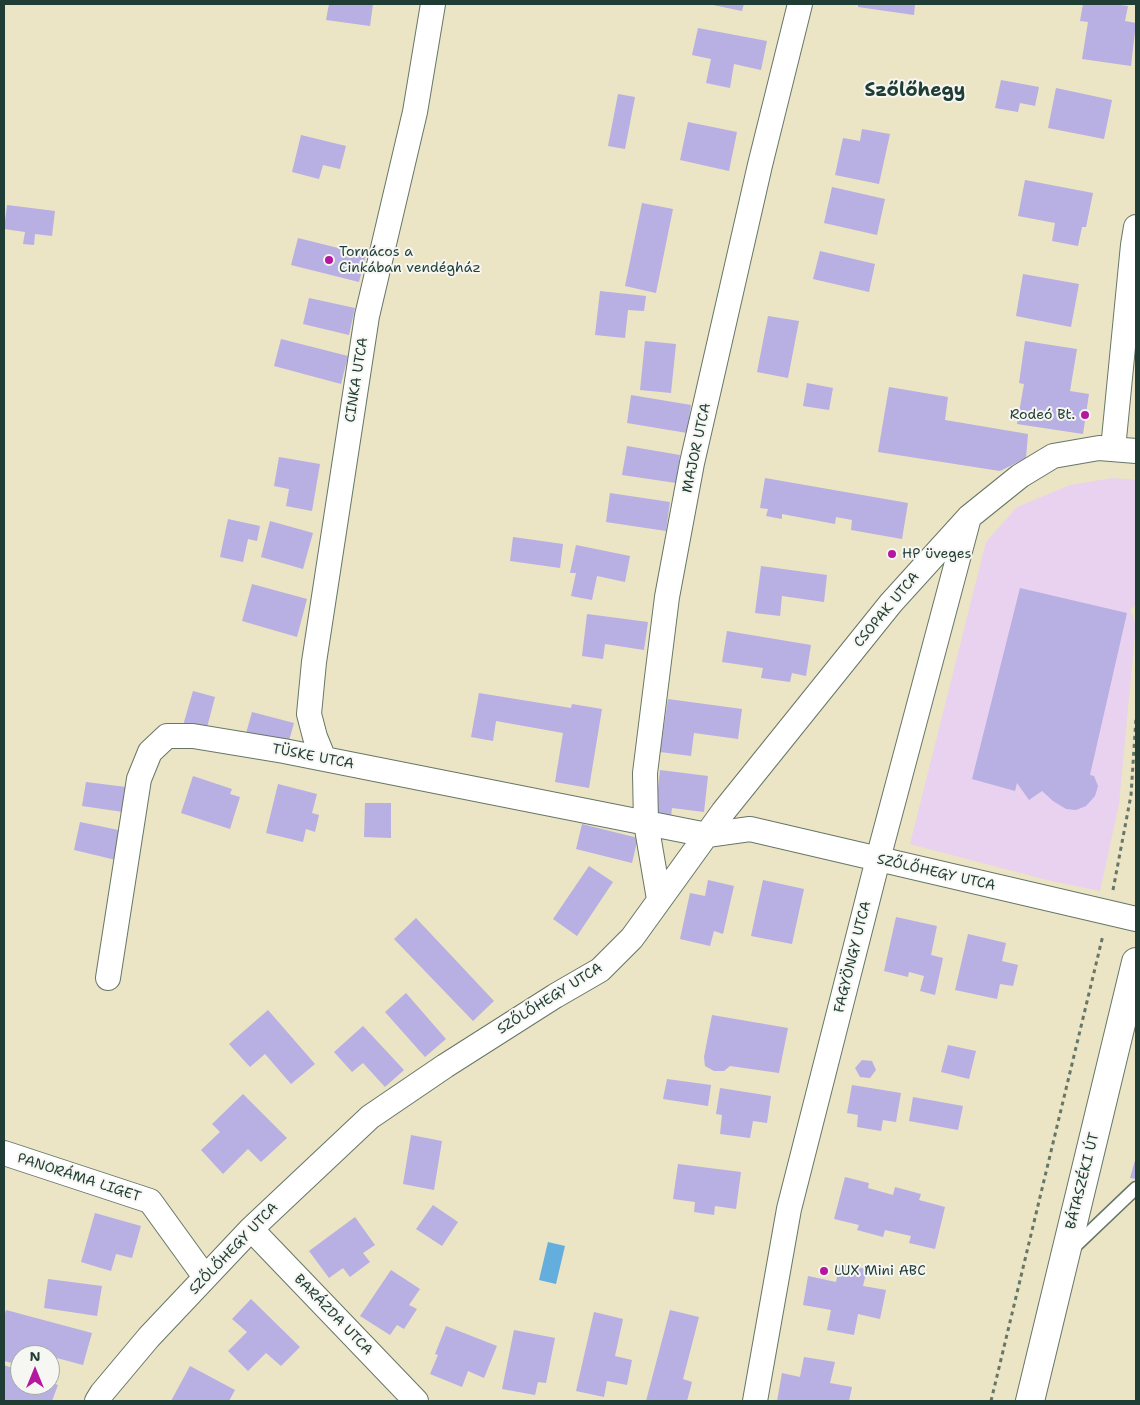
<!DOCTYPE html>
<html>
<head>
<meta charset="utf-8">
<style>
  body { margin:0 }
  #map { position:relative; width:1140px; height:1405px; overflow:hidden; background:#ebe4c5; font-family:"Shantell Sans",sans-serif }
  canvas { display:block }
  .frame { position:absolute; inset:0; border:5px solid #1f3d34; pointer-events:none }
  .north { position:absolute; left:10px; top:1345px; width:50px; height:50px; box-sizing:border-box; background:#f6f6f2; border:1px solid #a0aca6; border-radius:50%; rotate:0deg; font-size:14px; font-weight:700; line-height:20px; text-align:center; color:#1f3d34 }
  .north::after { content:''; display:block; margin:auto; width:18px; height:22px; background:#b5179e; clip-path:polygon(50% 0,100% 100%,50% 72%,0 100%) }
</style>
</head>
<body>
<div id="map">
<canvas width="1140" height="1405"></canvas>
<div class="frame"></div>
<div class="north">N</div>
</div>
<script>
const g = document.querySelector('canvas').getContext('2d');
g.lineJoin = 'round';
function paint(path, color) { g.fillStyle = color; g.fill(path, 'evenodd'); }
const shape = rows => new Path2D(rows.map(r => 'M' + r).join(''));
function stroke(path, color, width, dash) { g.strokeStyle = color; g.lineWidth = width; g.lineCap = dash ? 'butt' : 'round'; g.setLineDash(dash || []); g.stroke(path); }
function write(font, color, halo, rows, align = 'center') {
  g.font = font + ' "Shantell Sans",sans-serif'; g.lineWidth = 4; g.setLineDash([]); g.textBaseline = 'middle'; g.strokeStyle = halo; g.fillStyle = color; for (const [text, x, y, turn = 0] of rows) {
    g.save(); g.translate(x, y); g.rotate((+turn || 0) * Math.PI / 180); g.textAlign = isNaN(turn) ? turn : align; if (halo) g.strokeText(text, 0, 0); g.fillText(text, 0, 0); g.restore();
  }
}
paint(shape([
  [1113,478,1136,480,1136,605,1130,610,1136,624,1119,804,1100,891,1047,880,910,844,986,542,1017,507,1070,485]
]), '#e8d2ef');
paint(shape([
  [548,1242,565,1246,556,1284,539,1280]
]), '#63aedc');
paint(shape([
  [329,4,373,4,370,26,326,20],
  [708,4,744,4,742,11],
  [858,4,915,4,914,15,858,7],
  [1083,4,1113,4,1128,6,1125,21,1136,23,1131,66,1082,59,1088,22,1080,21],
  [698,28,767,41,761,70,734,64,730,88,706,83,711,59,692,55],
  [1001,80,1039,87,1035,106,1020,103,1018,112,995,108],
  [1056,88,1112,100,1104,139,1048,128],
  [618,94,635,97,625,149,608,146],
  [688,122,737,132,729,171,680,160],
  [862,129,890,134,879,184,835,175,843,138,860,141],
  [301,135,346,146,340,169,323,165,319,179,292,172],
  [1025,180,1093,193,1086,227,1082,227,1078,246,1052,241,1055,223,1018,216],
  [832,187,885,199,877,235,824,223],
  [642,203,673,209,656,293,625,286],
  [7,205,55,211,52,236,35,234,34,245,23,244,25,232,4,229],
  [298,238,366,255,359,282,291,265],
  [820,251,875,264,869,292,813,279],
  [1023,274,1079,284,1071,327,1016,316],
  [600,291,646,296,644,311,628,310,625,338,595,335],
  [309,298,355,308,349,335,303,324],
  [768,316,799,321,788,378,757,372],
  [281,339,348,356,341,384,274,366],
  [645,341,676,344,671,393,640,390],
  [1025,341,1077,349,1070,391,1089,394,1083,434,1017,424,1024,384,1019,383],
  [807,383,833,388,829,410,803,406],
  [889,387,948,397,945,420,1028,434,1026,458,1000,471,878,452],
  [631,395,691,405,687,433,627,423],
  [627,446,680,455,676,483,622,475],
  [279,457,320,464,312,511,286,506,289,489,274,486],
  [765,478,908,503,902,539,851,530,852,520,836,517,835,524,782,514,782,519,766,516,768,509,760,508],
  [610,493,670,502,666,531,606,522],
  [228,519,260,526,257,541,248,539,243,562,220,557],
  [270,521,313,533,303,569,261,557],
  [513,537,563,544,560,568,510,561],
  [576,545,630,556,625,582,597,576,592,600,571,596,576,573,570,573],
  [761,566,827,575,824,602,782,596,780,616,755,613],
  [252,584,307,599,297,637,242,621],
  [1020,588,1127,613,1090,775,1094,776,1098,786,1095,796,1086,806,1076,810,1066,809,1053,801,1042,791,1029,800,1017,783,1015,791,972,779],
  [587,614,648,622,644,650,605,644,603,659,582,656],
  [727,631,811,645,806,676,792,673,790,682,761,678,763,668,722,662],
  [193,691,215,697,205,735,182,729],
  [479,693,571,708,572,704,602,709,589,788,555,782,563,733,496,721,493,741,471,737],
  [668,699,742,709,738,739,694,733,691,756,660,752],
  [252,712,294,723,287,748,245,737],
  [660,770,708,776,704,812,672,808,671,817,655,816],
  [193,776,232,789,230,794,240,797,230,829,181,813],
  [86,782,126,787,123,812,82,806],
  [278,784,317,794,312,813,319,815,315,832,306,829,303,842,266,833],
  [365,803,391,803,391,838,364,837],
  [80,822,123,831,116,860,74,850],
  [582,824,638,838,632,863,576,849],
  [589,866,613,882,577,936,553,919],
  [708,880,734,886,723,934,714,931,710,946,680,939,690,893,705,896],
  [763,880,804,889,792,944,751,936],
  [896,917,937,926,931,955,943,958,935,995,920,991,924,976,909,972,908,977,884,971],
  [416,918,494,1001,473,1021,394,939],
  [968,934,1006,943,1002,961,1018,965,1013,986,1000,984,997,999,955,990],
  [406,993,446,1039,425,1057,385,1012],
  [268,1010,315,1064,291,1084,265,1054,250,1067,229,1044],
  [712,1015,788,1028,779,1073,730,1066,724,1071,714,1071,705,1066,704,1057],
  [363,1026,404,1070,385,1087,363,1063,352,1072,334,1052],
  [948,1045,976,1051,969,1079,941,1072],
  [862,1060,872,1061,876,1070,870,1078,860,1077,855,1068],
  [667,1079,711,1085,708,1106,663,1099],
  [852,1085,901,1093,896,1122,883,1120,881,1131,857,1127,858,1115,847,1113],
  [720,1088,771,1096,767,1123,753,1121,750,1138,720,1134,722,1115,716,1114],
  [243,1094,287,1138,261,1162,248,1149,223,1174,201,1150,220,1132,212,1124],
  [913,1097,963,1106,958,1130,909,1121],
  [411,1135,442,1141,434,1190,403,1184],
  [1136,1157,1136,1179,1130,1178],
  [678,1164,741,1172,736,1209,715,1206,714,1215,694,1212,695,1202,673,1199],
  [845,1177,869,1183,868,1188,893,1195,895,1187,921,1194,919,1200,945,1207,935,1249,909,1243,911,1236,885,1230,883,1237,857,1230,859,1225,834,1219],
  [433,1205,458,1222,442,1246,416,1229],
  [95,1213,141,1226,132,1258,116,1254,111,1271,81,1262],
  [355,1217,375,1245,363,1253,370,1262,350,1277,343,1268,329,1278,309,1251],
  [840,1264,867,1269,863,1286,886,1290,880,1319,858,1314,854,1335,827,1330,831,1310,803,1305,808,1276,836,1282],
  [391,1270,420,1289,409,1305,417,1309,404,1329,397,1325,390,1335,360,1316],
  [48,1279,102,1286,97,1316,44,1308],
  [251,1299,300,1347,281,1366,266,1353,248,1371,228,1351,247,1332,232,1319],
  [6,1310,92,1333,83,1365,27,1350,25,1355,20,1355,20,1365,4,1361,4,1317],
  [670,1310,699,1317,683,1379,692,1382,687,1401,646,1401],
  [594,1312,623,1319,615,1356,632,1360,627,1385,607,1381,604,1397,576,1391],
  [446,1326,497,1346,484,1378,468,1371,462,1387,430,1374,438,1355,435,1354],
  [514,1330,555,1338,546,1383,538,1382,535,1395,502,1389],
  [804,1357,835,1362,830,1383,852,1387,849,1401,777,1401,782,1373,800,1377],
  [4,1365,20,1371,20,1385,50,1385,50,1382,58,1385,52,1401,4,1401],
  [190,1366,235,1390,229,1401,171,1401]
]), '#b8afe3');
const service = shape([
  [1072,1249,1136,1188]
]);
const minor = shape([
  [1113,449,1133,245,1136,227],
  [324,759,315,737,309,714,314,662,367,316,415,112,433,4],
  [659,899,646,823,645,773,667,597,692,463,760,165,800,4],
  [108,978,139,779,150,752,167,736,193,736,284,751,707,835,750,829,1136,919],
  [4,1153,150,1201,205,1277],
  [251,1229,416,1401],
  [97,1401,102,1393,149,1337,251,1229,370,1117,445,1066,555,996,600,970,632,938,723,812,891,603,969,517,1020,476,1053,456,1099,448,1136,451],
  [755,1401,789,1209,878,859,968,521]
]);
const primary = shape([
  [1030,1401,1136,962]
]);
stroke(service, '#667767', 15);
stroke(minor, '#667767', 26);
stroke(primary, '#667767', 30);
stroke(shape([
  [1113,890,1131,795,1136,718],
  [991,1401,1103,935]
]), '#667767', 3, [4, 4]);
stroke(service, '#fff', 12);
stroke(minor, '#fff', 24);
stroke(primary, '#fff', 28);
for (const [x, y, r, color] of [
  [329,260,5,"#b5179e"],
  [1085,415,5,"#b5179e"],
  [892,554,5,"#b5179e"],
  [824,1271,5,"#b5179e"]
]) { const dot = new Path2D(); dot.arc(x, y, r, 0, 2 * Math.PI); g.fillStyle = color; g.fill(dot); stroke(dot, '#f6f6f2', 2); }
write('14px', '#1f3d34', '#f6f6f2', [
  ["Tornácos a",339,252],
  ["Cinkában vendégház",339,268],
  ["Rodeó Bt.",1075,415,"right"],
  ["HP üveges",902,554],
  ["LUX Mini ABC",834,1271]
], 'left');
write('14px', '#1f3d34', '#f6f6f2', [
  ["CINKA UTCA",357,380,-81],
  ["MAJOR UTCA",697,448,-78],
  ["CSOPAK UTCA",887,610,-50],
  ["TÜSKE UTCA",313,757,11],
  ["SZŐLŐHEGY UTCA",936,873,13],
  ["FAGYÖNGY UTCA",853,957,-76],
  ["SZŐLŐHEGY UTCA",550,999,-32],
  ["PANORÁMA LIGET",79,1178,18],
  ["BÁTASZÉKI ÚT",1083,1181,-76],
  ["SZŐLŐHEGY UTCA",234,1249,-46],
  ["BARÁZDA UTCA",333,1315,46]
]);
write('bold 19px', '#1f3d34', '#f6f6f2', [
  ["Szőlőhegy",915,91]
]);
</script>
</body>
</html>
